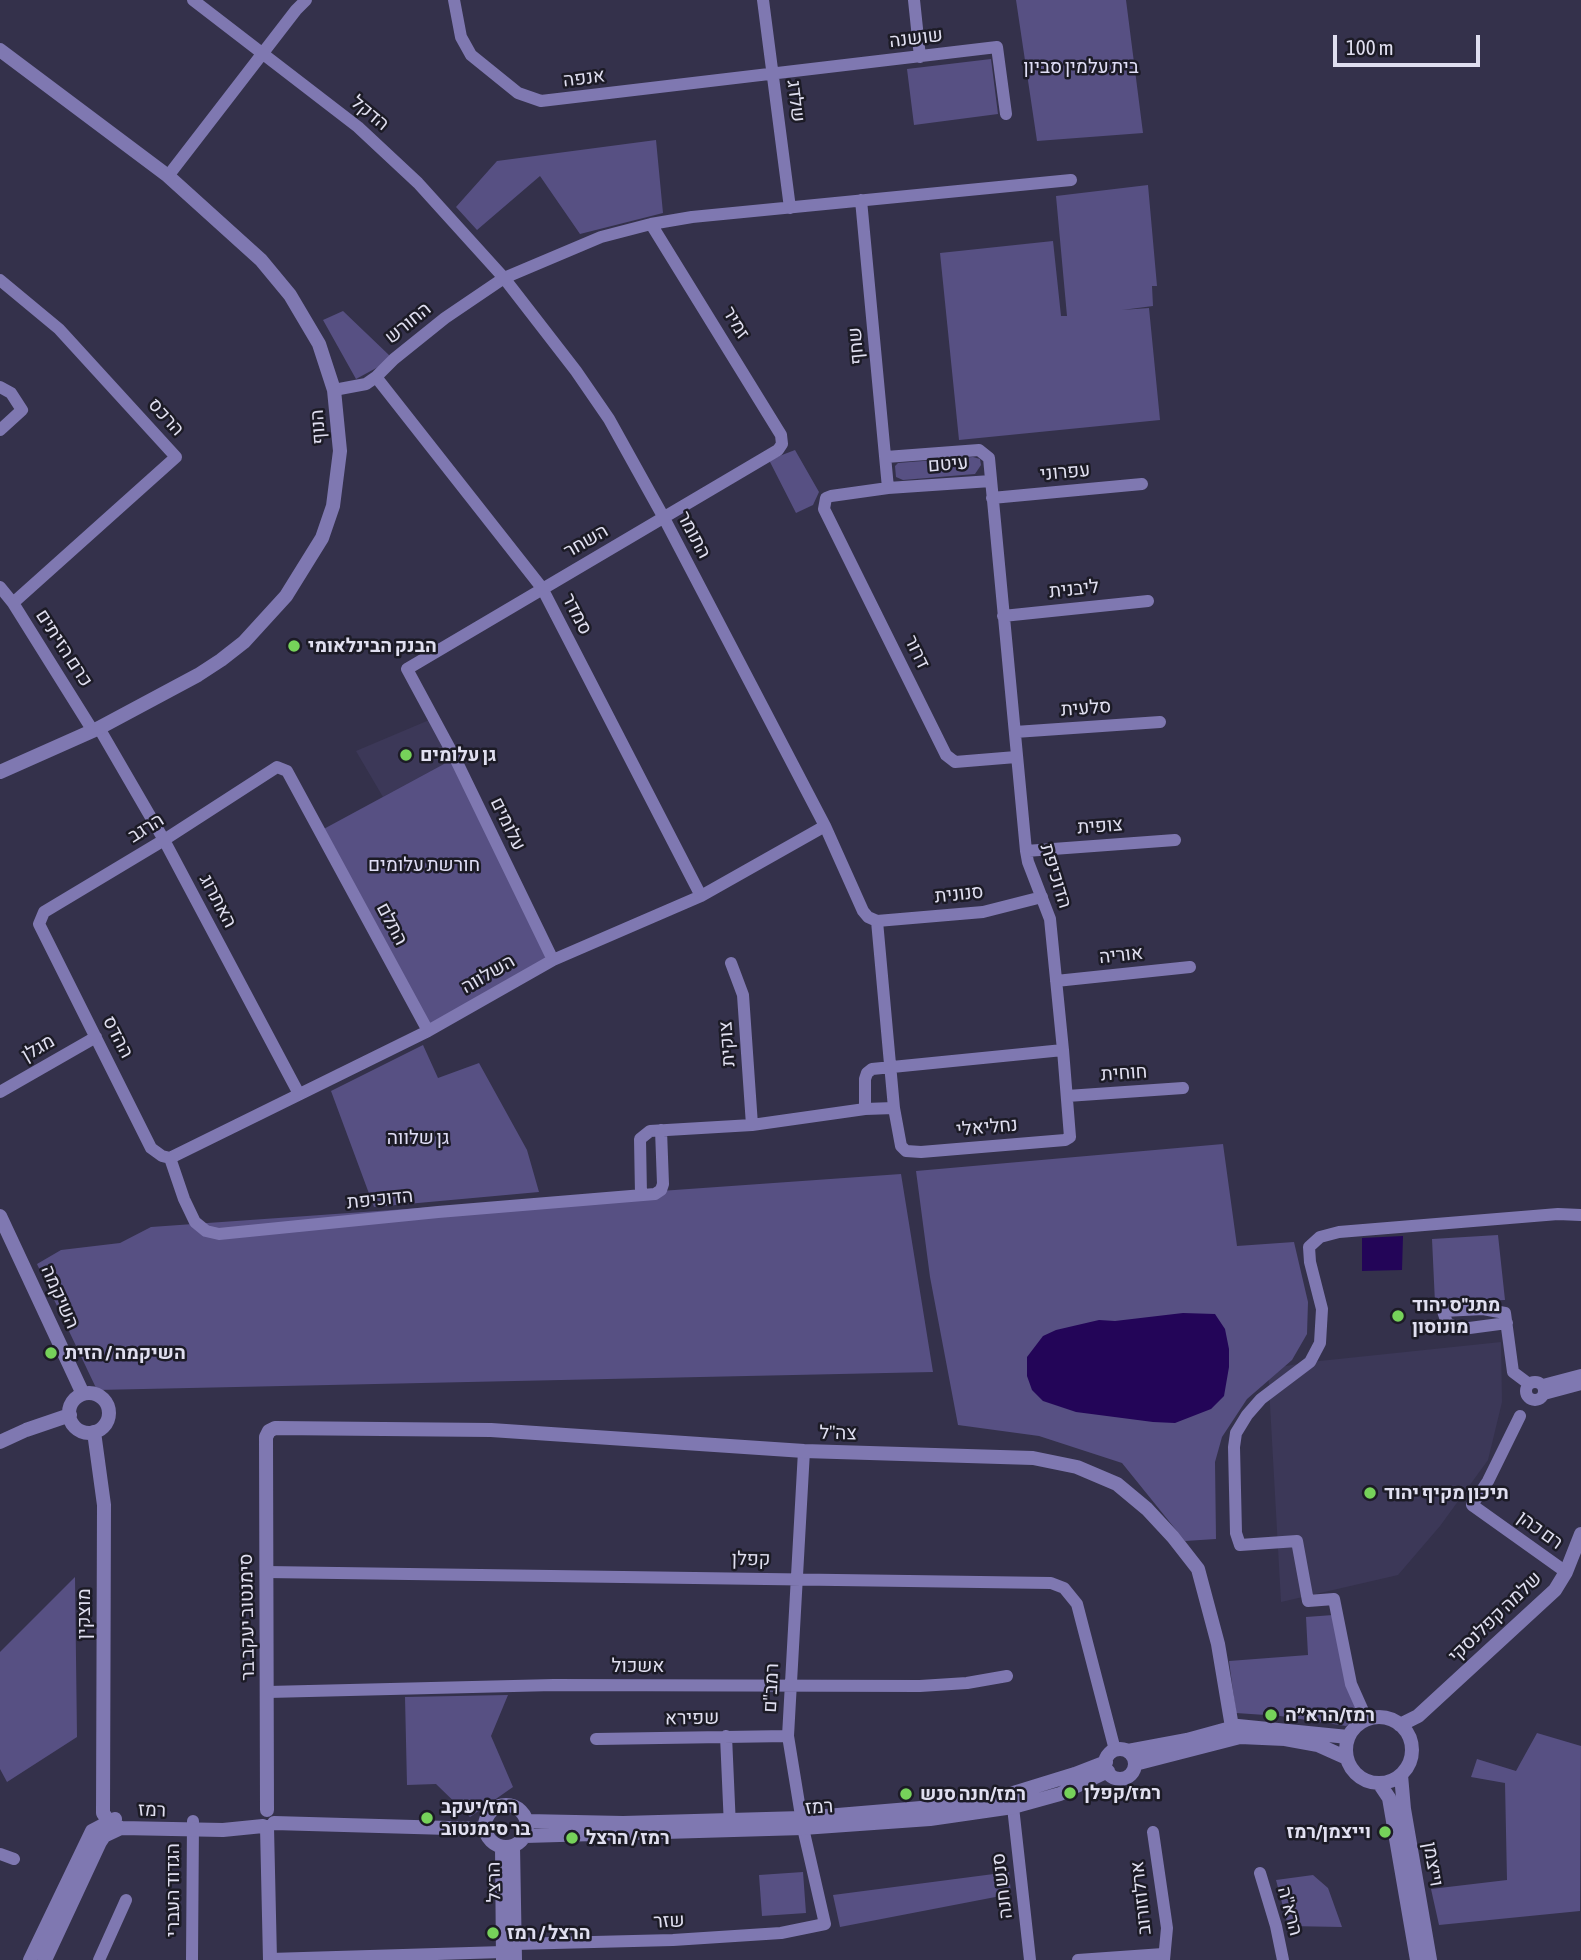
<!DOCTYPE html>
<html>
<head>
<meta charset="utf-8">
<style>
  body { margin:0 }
  #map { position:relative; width:1581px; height:1960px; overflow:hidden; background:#34314b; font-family:"Asap Condensed",sans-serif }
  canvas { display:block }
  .scale { position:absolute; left:1333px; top:35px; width:147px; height:32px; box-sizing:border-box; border:4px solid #e0dff0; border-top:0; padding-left:9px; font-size:21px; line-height:24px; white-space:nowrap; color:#e0dff0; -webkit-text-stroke:5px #1c1b26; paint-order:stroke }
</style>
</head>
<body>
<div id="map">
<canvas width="1581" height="1960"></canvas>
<div class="scale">100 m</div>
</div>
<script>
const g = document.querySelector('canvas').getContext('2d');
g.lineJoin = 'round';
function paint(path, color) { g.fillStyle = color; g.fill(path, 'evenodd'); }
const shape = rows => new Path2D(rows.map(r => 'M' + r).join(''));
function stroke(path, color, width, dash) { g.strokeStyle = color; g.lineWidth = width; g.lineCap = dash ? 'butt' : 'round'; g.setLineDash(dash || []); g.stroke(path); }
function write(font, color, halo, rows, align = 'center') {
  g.font = font + ' "Asap Condensed",Heebo,sans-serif'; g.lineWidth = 5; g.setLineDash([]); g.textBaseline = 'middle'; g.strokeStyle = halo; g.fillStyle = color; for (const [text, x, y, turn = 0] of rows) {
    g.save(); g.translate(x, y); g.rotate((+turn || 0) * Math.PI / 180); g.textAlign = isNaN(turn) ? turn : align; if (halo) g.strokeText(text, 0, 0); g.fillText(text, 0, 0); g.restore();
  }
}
paint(shape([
  [434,718,455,758,383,797,356,751],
  [1501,1342,1502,1402,1488,1460,1440,1526,1398,1575,1281,1602,1268,1369,1310,1362]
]), '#3c3858');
paint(shape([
  [1016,0,1126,0,1143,133,1037,141],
  [991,59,998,114,914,125,907,69],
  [656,140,663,213,580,234,540,176,477,230,456,207,497,161],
  [1148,185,1157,286,1152,286,1153,306,1122,310,1149,308,1160,420,959,440,940,253,1053,241,1061,316,1067,316,1056,196],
  [343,311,390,356,380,366,356,379,323,320],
  [795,450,819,492,813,505,796,513,769,460],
  [973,457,980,459,981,465,975,474,903,480,896,477,895,466,898,463],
  [455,758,553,960,428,1031,320,831],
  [423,1045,438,1078,479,1063,527,1150,539,1192,374,1207,331,1091],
  [1223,1144,1237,1246,1294,1242,1308,1302,1307,1334,1292,1360,1247,1399,1222,1437,1215,1462,1216,1539,1185,1541,1122,1463,1039,1436,958,1425,930,1277,916,1171],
  [901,1174,933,1372,97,1390,37,1264,61,1250,120,1243,151,1227],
  [1498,1235,1505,1300,1435,1303,1432,1239],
  [75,1577,77,1737,7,1782,0,1769,0,1652],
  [1333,1615,1359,1717,1346,1726,1280,1716,1236,1713,1229,1661,1308,1655,1306,1617],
  [508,1695,491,1736,513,1787,470,1817,436,1784,407,1785,405,1697],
  [1537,1733,1581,1746,1580,1911,1439,1925,1431,1889,1507,1880,1505,1783,1471,1777,1477,1759,1516,1771],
  [803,1872,806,1913,762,1916,759,1875],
  [1009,1872,1011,1894,840,1927,833,1895],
  [1313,1875,1328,1888,1342,1927,1288,1926,1276,1880]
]), '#575083');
paint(shape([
  [1403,1236,1402,1270,1362,1271,1362,1238],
  [1183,1313,1215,1314,1225,1329,1229,1349,1229,1367,1224,1396,1211,1409,1175,1423,1153,1422,1076,1412,1043,1401,1032,1390,1027,1376,1027,1357,1043,1336,1056,1330,1099,1320,1115,1321]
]), '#230558');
stroke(shape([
  [193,0,358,127,418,183,504,278,576,371,609,419,664,518,825,826,863,911,868,917,877,921,894,1108,901,1146,906,1151,921,1152,1065,1140,1070,1137,1063,1050],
  [454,0,461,37,471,55,518,93,541,101,997,47,1006,114],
  [763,0,790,208],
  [914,0,920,57],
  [168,176,296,10,306,0],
  [861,200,888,488],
  [0,280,59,329,176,457,13,603],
  [376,377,542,588,701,896],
  [0,387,11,393,22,410,0,430],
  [334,390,366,384,376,377,394,359,445,318,504,278,601,237,651,224,692,217,1071,180],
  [991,481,888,488,831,496,826,498,824,509,946,755,955,762,1016,757],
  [992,498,1142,484],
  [0,587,13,603,93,731],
  [1003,616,1148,601],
  [99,728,164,840,299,1094],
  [1015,732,1160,722],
  [1026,851,1175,840],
  [877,921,983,912,1042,897],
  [553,960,455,758,407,669,778,450,782,444,781,435,651,224],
  [731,963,743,995,752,1125],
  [1056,981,1190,967],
  [0,1092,96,1037],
  [1067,1096,1183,1088],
  [865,1109,865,1079,867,1073,872,1069,1063,1050,1050,919,1028,862,1026,851,989,458,979,450,886,457],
  [170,1158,162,1156,151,1148,39,924,44,912,164,840,277,767,287,771,428,1031],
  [170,1158,428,1031,553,960,701,896,825,826],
  [170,1158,184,1199,195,1222,206,1231,219,1234,438,1212,655,1194,661,1190,663,1184,661,1130],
  [641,1195,640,1139,650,1131,752,1125,865,1109,894,1108],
  [1507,1323,1462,1329,1447,1323,1443,1311,1483,1309,1505,1313,1513,1372,1529,1384],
  '1526 1391a9 9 0 1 1 18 0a9 9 0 1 1-18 0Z',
  [1543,1385,1581,1375],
  [1544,1394,1581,1384],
  [1520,1416,1488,1481,1472,1505,1566,1572],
  [266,1572,1051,1583,1064,1588,1077,1604,1115,1750],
  [268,1692,554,1685,920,1686,967,1683,1007,1676],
  [1367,1720,1351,1684,1334,1599,1308,1601,1297,1541,1240,1545,1236,1533,1234,1447,1236,1433,1247,1415,1261,1399,1310,1362,1320,1343,1322,1309,1310,1262,1309,1247,1320,1237,1339,1232,1558,1214,1581,1215],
  [726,1736,730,1827],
  [596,1739,788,1736],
  [1013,1807,1030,1960],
  [1153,1832,1167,1928,1164,1960],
  [0,1854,14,1859],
  [1260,1873,1276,1926,1283,1960],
  [514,1944,673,1940,781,1933,825,1924,803,1828,788,1736,804,1451],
  [270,1959,503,1952],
  [99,1960,126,1900],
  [192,1960,193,1821],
  [1078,1960,1163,1954]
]), '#7f78b1', 12);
stroke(shape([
  [0,50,168,176,261,260,290,295,319,344,334,390,340,451,333,506,322,538,286,596,244,642,221,660,198,675,99,728,0,772],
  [0,1216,83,1394],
  '69 1413a20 20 0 1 1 40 0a20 20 0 1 1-40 0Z',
  [94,1432,104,1505,103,1813,109,1822,121,1828,223,1830,263,1826],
  [0,1442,26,1430,70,1415],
  '1346 1750a33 33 0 1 1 66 0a33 33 0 1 1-66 0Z',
  [1400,1725,1418,1716,1555,1590,1566,1572,1581,1534],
  '1105 1764a15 15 0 1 1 30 0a15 15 0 1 1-30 0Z',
  [1128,1751,1187,1740,1238,1726,1348,1737],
  [1135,1764,1240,1737,1285,1739,1318,1745,1347,1758],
  [1401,1775,1404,1809,1430,1960],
  [1379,1783,1389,1798,1417,1960],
  '485 1826a21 21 0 1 1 42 0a21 21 0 1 1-42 0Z',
  [267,1810,266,1437,269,1431,275,1428,491,1430,804,1451,1033,1458,1077,1467,1117,1484,1147,1509,1173,1537,1198,1569,1218,1644,1232,1727],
  [527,1821,623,1823,802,1818,933,1807,1007,1795,1075,1774,1106,1762],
  [274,1823,484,1829],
  [267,1827,270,1960],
  [525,1836,803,1828,930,1819,1013,1807,1060,1794,1108,1771],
  [513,1846,515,1960],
  [502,1847,503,1960],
  [30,1960,92,1831,115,1819],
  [45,1960,100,1842,104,1836,121,1828]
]), '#7f78b1', 14);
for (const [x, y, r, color] of [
  [294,646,7,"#76d25a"],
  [406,755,7,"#76d25a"],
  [1398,1316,7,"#76d25a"],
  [51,1353,7,"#76d25a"],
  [1370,1493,7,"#76d25a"],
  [1271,1715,7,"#76d25a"],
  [1070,1793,7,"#76d25a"],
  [906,1794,7,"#76d25a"],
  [427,1818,7,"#76d25a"],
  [1385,1832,7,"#76d25a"],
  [572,1838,7,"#76d25a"],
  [493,1933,7,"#76d25a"]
]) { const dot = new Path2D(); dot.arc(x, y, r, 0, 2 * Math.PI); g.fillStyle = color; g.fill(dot); stroke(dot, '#1c1b26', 2.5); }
write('19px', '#e0dff0', '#1c1b26', [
  ["שושנה",916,38,-7],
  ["אנפה",584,78,-7],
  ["שלדג",796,101,83],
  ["הדקל",370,113,40],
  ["החורש",408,323,-39],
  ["זמיר",736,323,59],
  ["שחף",856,346,-95],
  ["הרכס",166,417,48],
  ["הנוף",318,427,-94],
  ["עיטם",948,464,-4],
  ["עפרוני",1065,472,-5],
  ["התומר",694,535,62],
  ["השחר",586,541,-30],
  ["ליבנית",1074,589,-6],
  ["סמדר",577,614,63],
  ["כרם הזיתים",64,648,57],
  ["דרור",917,652,64],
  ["סלעית",1086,708,-4],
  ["עלומים",508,824,64],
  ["צופית",1100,826,-4],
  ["הרגב",146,828,-32],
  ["הדוכיפת",1056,876,73],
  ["סנונית",959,894,-6],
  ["האתרוג",218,901,62],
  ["התלם",392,924,62],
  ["אוריה",1121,955,-6],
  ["השלווה",488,974,-30],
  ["ההדס",118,1037,63],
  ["צוקית",727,1044,-94],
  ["מגלן",38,1048,-30],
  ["חוחית",1124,1073,-4],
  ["נחליאלי",987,1127,-5],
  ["הדוכיפת",380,1199,-6],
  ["השיקמה",60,1297,66],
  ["צה\"ל",838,1433,1],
  ["רם כהן",1540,1530,36],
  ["קפלן",751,1559,1],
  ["מוצקין",84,1614,-90],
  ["סימנטוב יעקב בר",247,1617,-91],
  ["שלמה קפלנסקי",1495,1617,-44],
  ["אשכול",638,1666],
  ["רמב\"ם",771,1688,-87],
  ["שפירא",692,1718,-1],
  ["רמז",819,1807,-4],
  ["רמז",152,1810,2],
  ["וייצמן",1433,1864,80],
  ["הרצל",494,1882,-91],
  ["סנש חנה",1002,1886,-97],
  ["הגדוד העברי",173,1890,-90],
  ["ארלוזורוב",1141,1898,-96],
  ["הרא\"ה",1290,1911,75],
  ["שזר",669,1921,-3]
]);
write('19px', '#e0def6', '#1c1b26', [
  ["בית עלמין סביון",1081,67],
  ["חורשת עלומים",424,865],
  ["גן שלווה",418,1138]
]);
write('bold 19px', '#e0dff0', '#1c1b26', [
  ["הבנק הבינלאומי",308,646],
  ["גן עלומים",420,755],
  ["מתנ\"ס יהוד",1412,1305],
  ["מונוסון",1412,1327],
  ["השיקמה / הזית",65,1353],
  ["תיכון מקיף יהוד",1384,1493],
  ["רמז/הרא״ה",1285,1715],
  ["רמז/קפלן",1084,1793],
  ["רמז/חנה סנש",920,1794],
  ["רמז/יעקב",441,1807],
  ["בר סימנטוב",441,1829],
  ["וייצמן/רמז",1371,1832,"right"],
  ["רמז / הרצל",586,1838],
  ["הרצל / רמז",507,1933]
], 'left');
</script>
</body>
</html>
